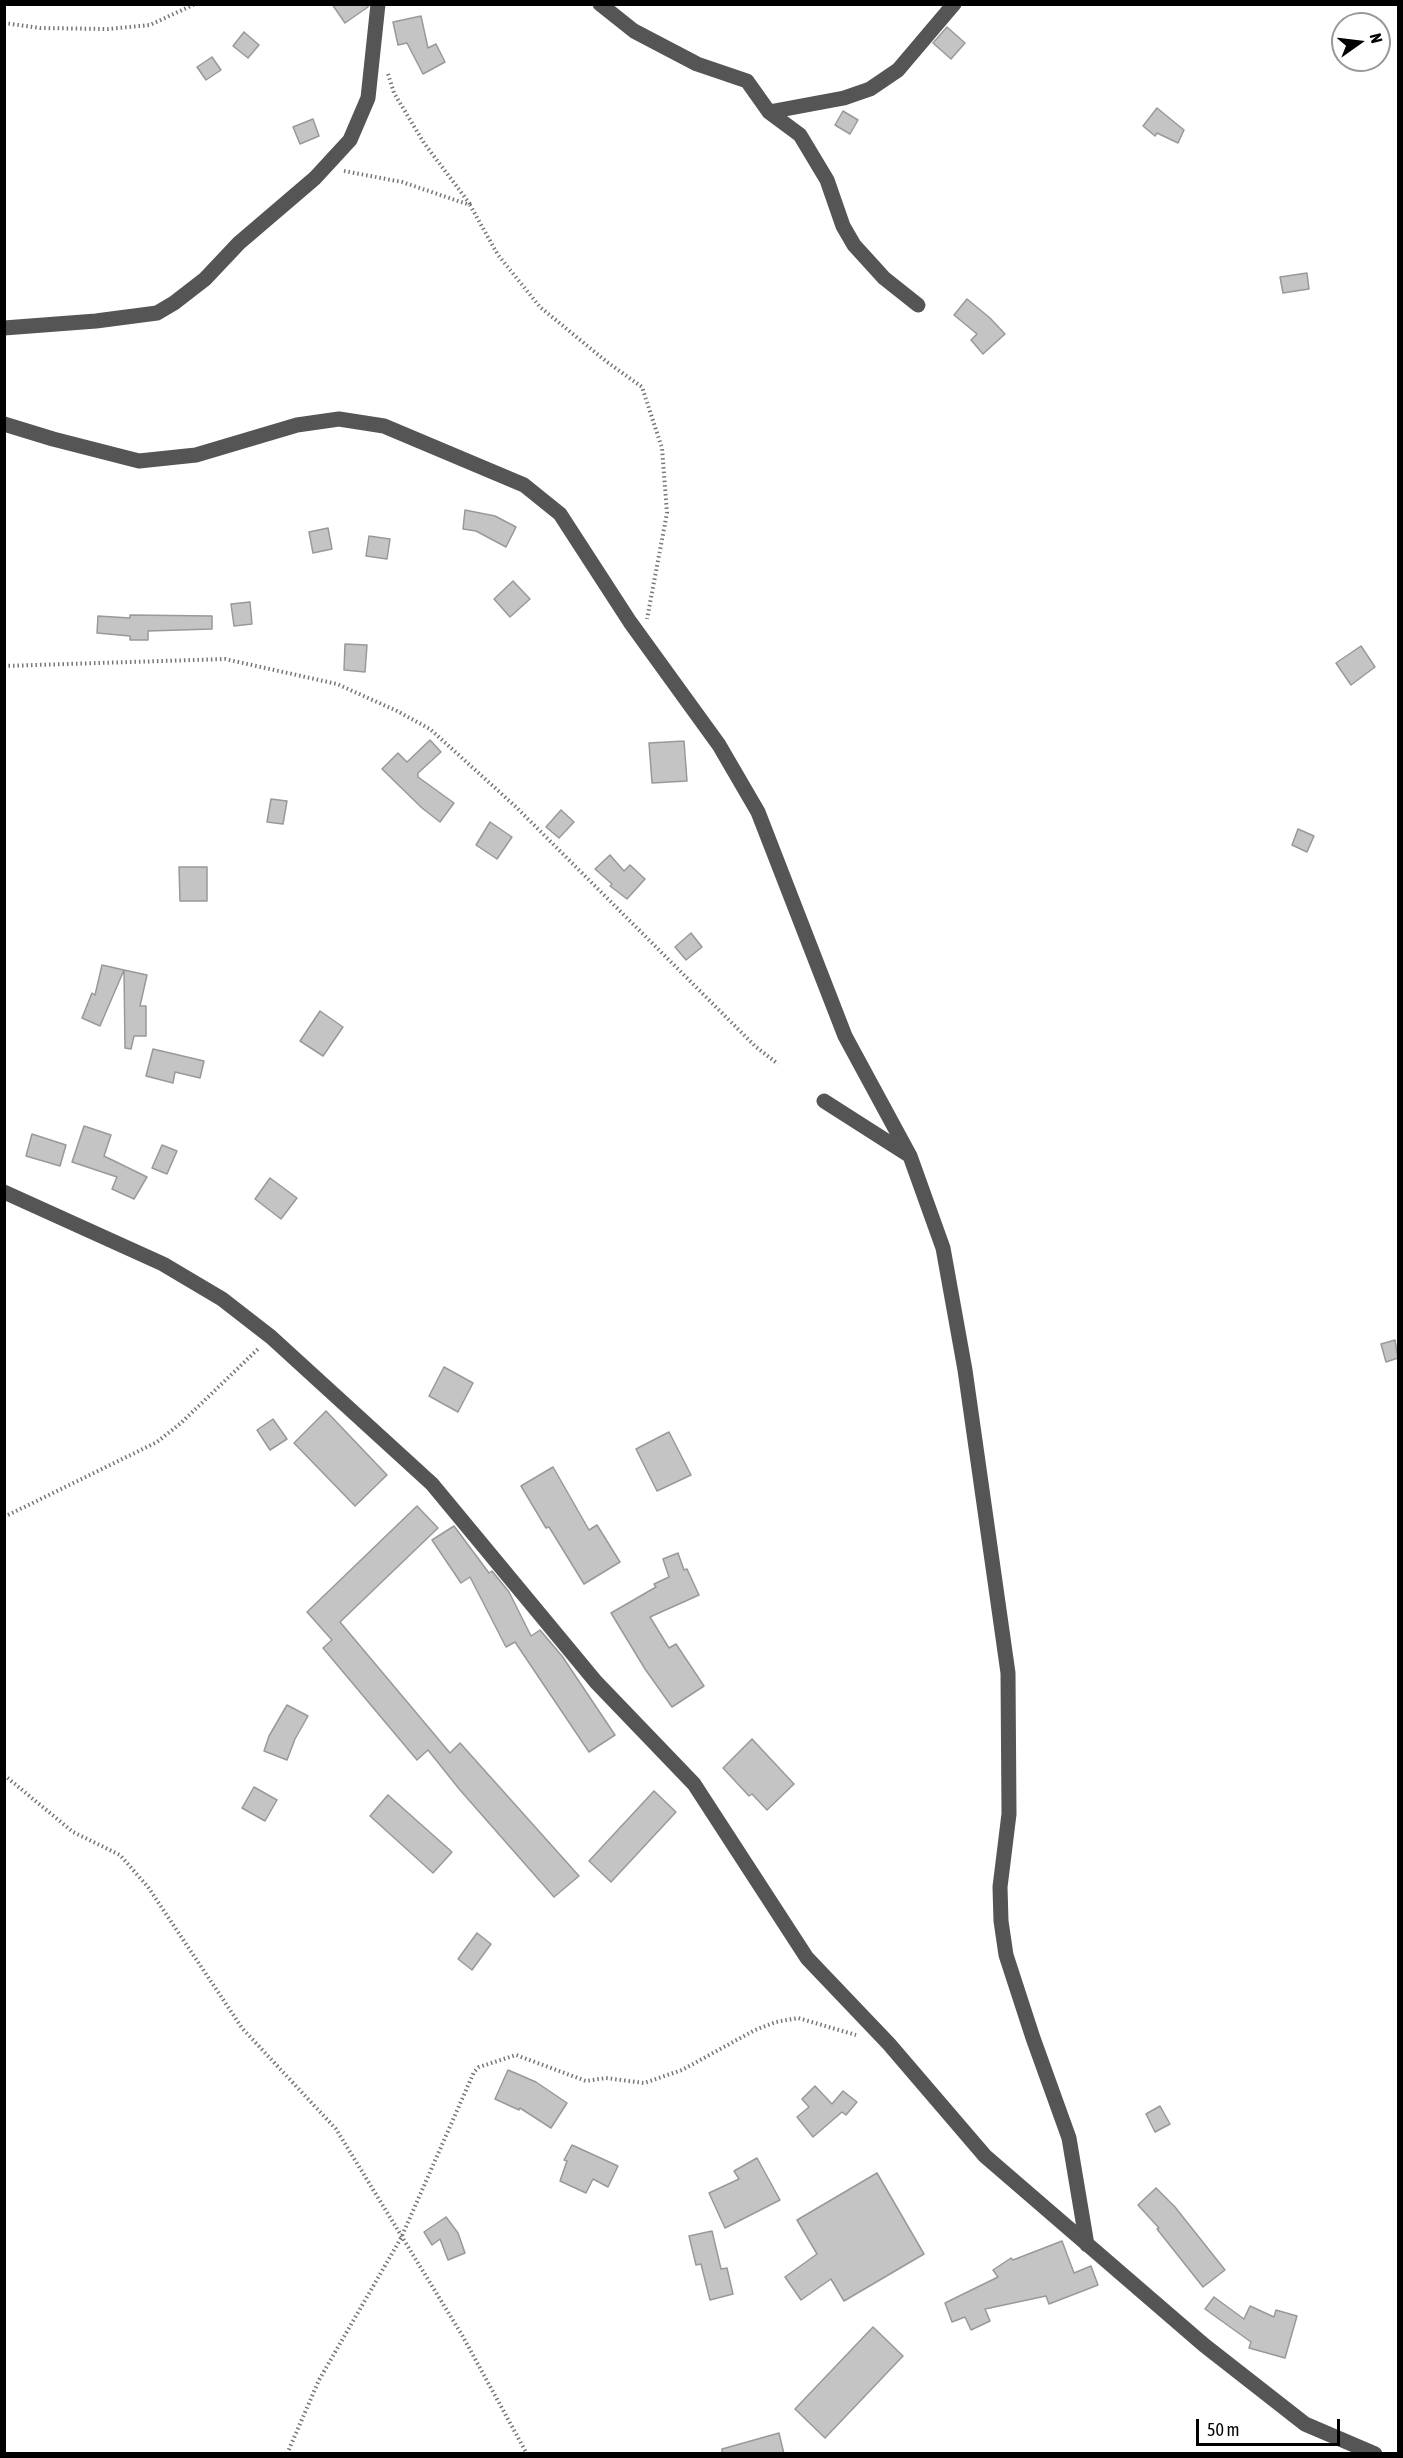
<!DOCTYPE html>
<html>
<head>
<meta charset="utf-8">
<style>
  body { margin:0 }
  #map { position:relative; width:1403px; height:2458px; overflow:hidden; background:#fff; font-family:"Asap Condensed",sans-serif }
  canvas { display:block }
  .frame { position:absolute; inset:0; border:6px solid #000; pointer-events:none }
  .north { position:absolute; left:1331px; top:12px; width:60px; height:60px; box-sizing:border-box; background:#fff; border:2px solid #999; border-radius:50%; rotate:76deg; font-size:16px; font-weight:700; line-height:24px; text-align:center; color:#000 }
  .north::after { content:''; display:block; margin:auto; width:21px; height:27px; background:#000; clip-path:polygon(50% 0,100% 100%,50% 72%,0 100%) }
  .scale { position:absolute; left:1196px; top:2419px; width:144px; height:27px; box-sizing:border-box; border:3px solid #000; border-top:0; padding-left:8px; font-size:18px; line-height:21px; white-space:nowrap; color:#000; -webkit-text-stroke:4px #fff; paint-order:stroke }
</style>
</head>
<body>
<div id="map">
<canvas width="1403" height="2458"></canvas>
<div class="frame"></div>
<div class="north">N</div>
<div class="scale">50 m</div>
</div>
<script>
const g = document.querySelector('canvas').getContext('2d');
g.lineJoin = 'round';
function paint(path, color) { g.fillStyle = color; g.fill(path, 'evenodd'); }
const shape = rows => new Path2D(rows.map(r => 'M' + r).join(''));
function stroke(path, color, width, dash) { g.strokeStyle = color; g.lineWidth = width; g.lineCap = dash ? 'butt' : 'round'; g.setLineDash(dash || []); g.stroke(path); }
const building = shape([
  [332,4,368,4,368,7,345,23,332,4],
  [421,16,428,48,436,44,445,62,423,74,407,43,398,45,393,22,421,16],
  [947,27,965,43,951,59,933,43,947,27],
  [244,32,259,45,248,58,233,46,244,32],
  [212,57,221,70,206,80,197,67,212,57],
  [1157,108,1184,130,1178,143,1157,133,1155,136,1143,126,1157,108],
  [843,111,858,120,850,134,835,125,843,111],
  [313,119,319,136,300,144,293,127,313,119],
  [1307,273,1309,289,1283,293,1280,277,1307,273],
  [967,299,990,318,1005,334,983,354,971,340,977,334,954,315,967,299],
  [465,510,495,516,516,527,506,547,476,531,463,529,465,510],
  [328,528,332,549,313,553,309,532,328,528],
  [369,536,390,539,387,559,366,556,369,536],
  [513,581,530,599,510,617,494,599,513,581],
  [250,602,252,624,234,626,231,604,250,602],
  [130,615,212,616,212,629,148,631,148,640,130,640,130,636,97,633,98,616,130,618,130,615],
  [345,644,367,645,365,672,344,670,345,644],
  [1361,646,1375,667,1351,685,1336,663,1361,646],
  [430,740,441,752,418,773,418,777,454,803,440,822,422,808,382,769,398,753,407,762,430,740],
  [684,741,687,781,652,783,649,743,684,741],
  [271,799,287,801,283,824,267,822,271,799],
  [561,810,574,822,559,838,546,827,561,810],
  [490,822,512,837,497,859,476,845,490,822],
  [1298,829,1314,836,1307,852,1292,845,1298,829],
  [610,855,624,871,630,865,645,879,627,899,610,886,612,884,595,869,610,855],
  [179,867,207,867,207,901,180,901,179,867],
  [691,933,702,947,686,960,675,947,691,933],
  [102,965,124,970,100,1026,82,1018,92,993,95,995,102,965],
  [124,970,147,975,140,1006,146,1006,146,1036,134,1036,131,1049,125,1048,124,970],
  [320,1011,343,1027,323,1056,300,1041,320,1011],
  [153,1049,204,1061,200,1078,175,1072,173,1083,146,1076,153,1049],
  [84,1126,111,1135,104,1156,147,1177,134,1199,112,1189,117,1177,72,1162,84,1126],
  [32,1134,66,1145,60,1166,26,1156,32,1134],
  [162,1145,177,1151,167,1174,152,1168,162,1145],
  [270,1178,297,1198,281,1219,255,1199,270,1178],
  [1395,1340,1398,1358,1386,1362,1381,1344,1395,1340],
  [444,1367,473,1383,458,1412,429,1396,444,1367],
  [326,1411,387,1475,355,1506,294,1443,326,1411],
  [273,1419,287,1439,270,1450,257,1430,273,1419],
  [669,1432,691,1475,657,1491,636,1449,669,1432],
  [553,1467,589,1530,597,1525,620,1562,584,1584,549,1527,546,1528,521,1486,553,1467],
  [417,1506,438,1528,340,1622,450,1753,460,1743,579,1876,554,1897,460,1790,428,1750,417,1760,323,1648,332,1640,307,1612,417,1506],
  [454,1526,489,1573,492,1571,509,1592,531,1636,540,1630,562,1656,615,1735,589,1752,515,1642,506,1647,470,1577,461,1583,432,1540,454,1526],
  [678,1553,684,1570,687,1569,699,1595,650,1617,669,1648,676,1644,704,1686,672,1707,645,1669,611,1613,656,1587,654,1584,669,1577,663,1559,678,1553],
  [287,1705,308,1716,295,1739,287,1760,264,1751,269,1736,287,1705],
  [752,1739,794,1784,767,1810,752,1794,749,1796,723,1768,752,1739],
  [254,1787,277,1800,265,1821,242,1808,254,1787],
  [654,1791,676,1812,611,1882,589,1861,654,1791],
  [388,1795,452,1852,433,1873,370,1816,388,1795],
  [477,1933,491,1944,472,1970,458,1959,477,1933],
  [508,2070,536,2082,567,2103,551,2128,520,2108,519,2110,495,2099,508,2070],
  [815,2086,832,2104,843,2091,857,2102,846,2115,842,2112,813,2137,797,2117,809,2107,802,2099,815,2086],
  [1160,2106,1170,2124,1155,2132,1146,2114,1160,2106],
  [572,2145,618,2166,608,2187,593,2179,586,2193,560,2181,567,2161,564,2160,572,2145],
  [757,2158,780,2200,725,2228,709,2193,739,2179,734,2171,757,2158],
  [877,2173,924,2254,844,2301,831,2279,801,2300,785,2277,817,2254,797,2220,877,2173],
  [1156,2188,1175,2207,1225,2270,1203,2287,1157,2229,1159,2228,1138,2205,1156,2188],
  [446,2217,458,2233,465,2253,448,2260,440,2239,432,2245,424,2232,446,2217],
  [712,2231,721,2269,727,2268,733,2294,710,2300,701,2264,696,2265,689,2236,712,2231],
  [1062,2241,1074,2273,1091,2266,1098,2285,1049,2304,1046,2296,985,2309,990,2321,971,2330,965,2317,952,2322,945,2303,998,2277,993,2270,1011,2258,1013,2260,1062,2241],
  [1214,2297,1244,2319,1250,2306,1274,2317,1276,2310,1297,2316,1285,2358,1249,2348,1251,2342,1205,2309,1214,2297],
  [873,2327,903,2356,825,2438,795,2409,873,2327],
  [779,2433,784,2454,722,2454,722,2449,779,2433]
]);
paint(building, '#c4c4c4');
stroke(building, '#999', 1.5);
stroke(shape([
  [4,23,40,28,108,29,150,25,195,4],
  [388,74,394,93,424,143,470,204],
  [344,171,402,182,470,205,498,255,540,307,607,362,642,387,662,448,667,513,647,619],
  [4,666,225,659,337,684,397,711,430,729,515,806,756,1047,778,1064],
  [4,1517,157,1442,181,1423,259,1348],
  [4,1775,73,1832,120,1855,148,1887,242,2028,336,2129,462,2335,527,2454],
  [287,2454,319,2380,401,2238,474,2072,479,2067,516,2055,586,2081,606,2078,644,2083,682,2070,755,2030,776,2022,798,2018,856,2035]
]), '#777', 4, [1.5, 3]);
stroke(shape([
  [600,4,634,31,697,64,747,81,769,112,800,135,827,180,843,226,854,245,884,278,918,305],
  [769,112,844,98,870,89,898,70,954,4],
  [4,328,96,321,157,313,174,303,205,279,239,243,315,178,350,140,368,98,378,4],
  [4,424,53,439,139,461,196,455,297,425,339,419,384,426,524,485,560,514,630,622,719,745,758,812,845,1036,910,1156,943,1248,965,1370,1008,1673,1009,1814,1000,1887,1001,1921,1006,1955,1033,2038,1069,2138,1087,2245],
  [824,1101,907,1154],
  [4,1192,163,1264,222,1299,271,1337,432,1484,596,1682,694,1784,807,1958,889,2044,985,2156,1204,2345,1305,2424,1375,2454]
]), '#555', 15);
</script>
</body>
</html>
